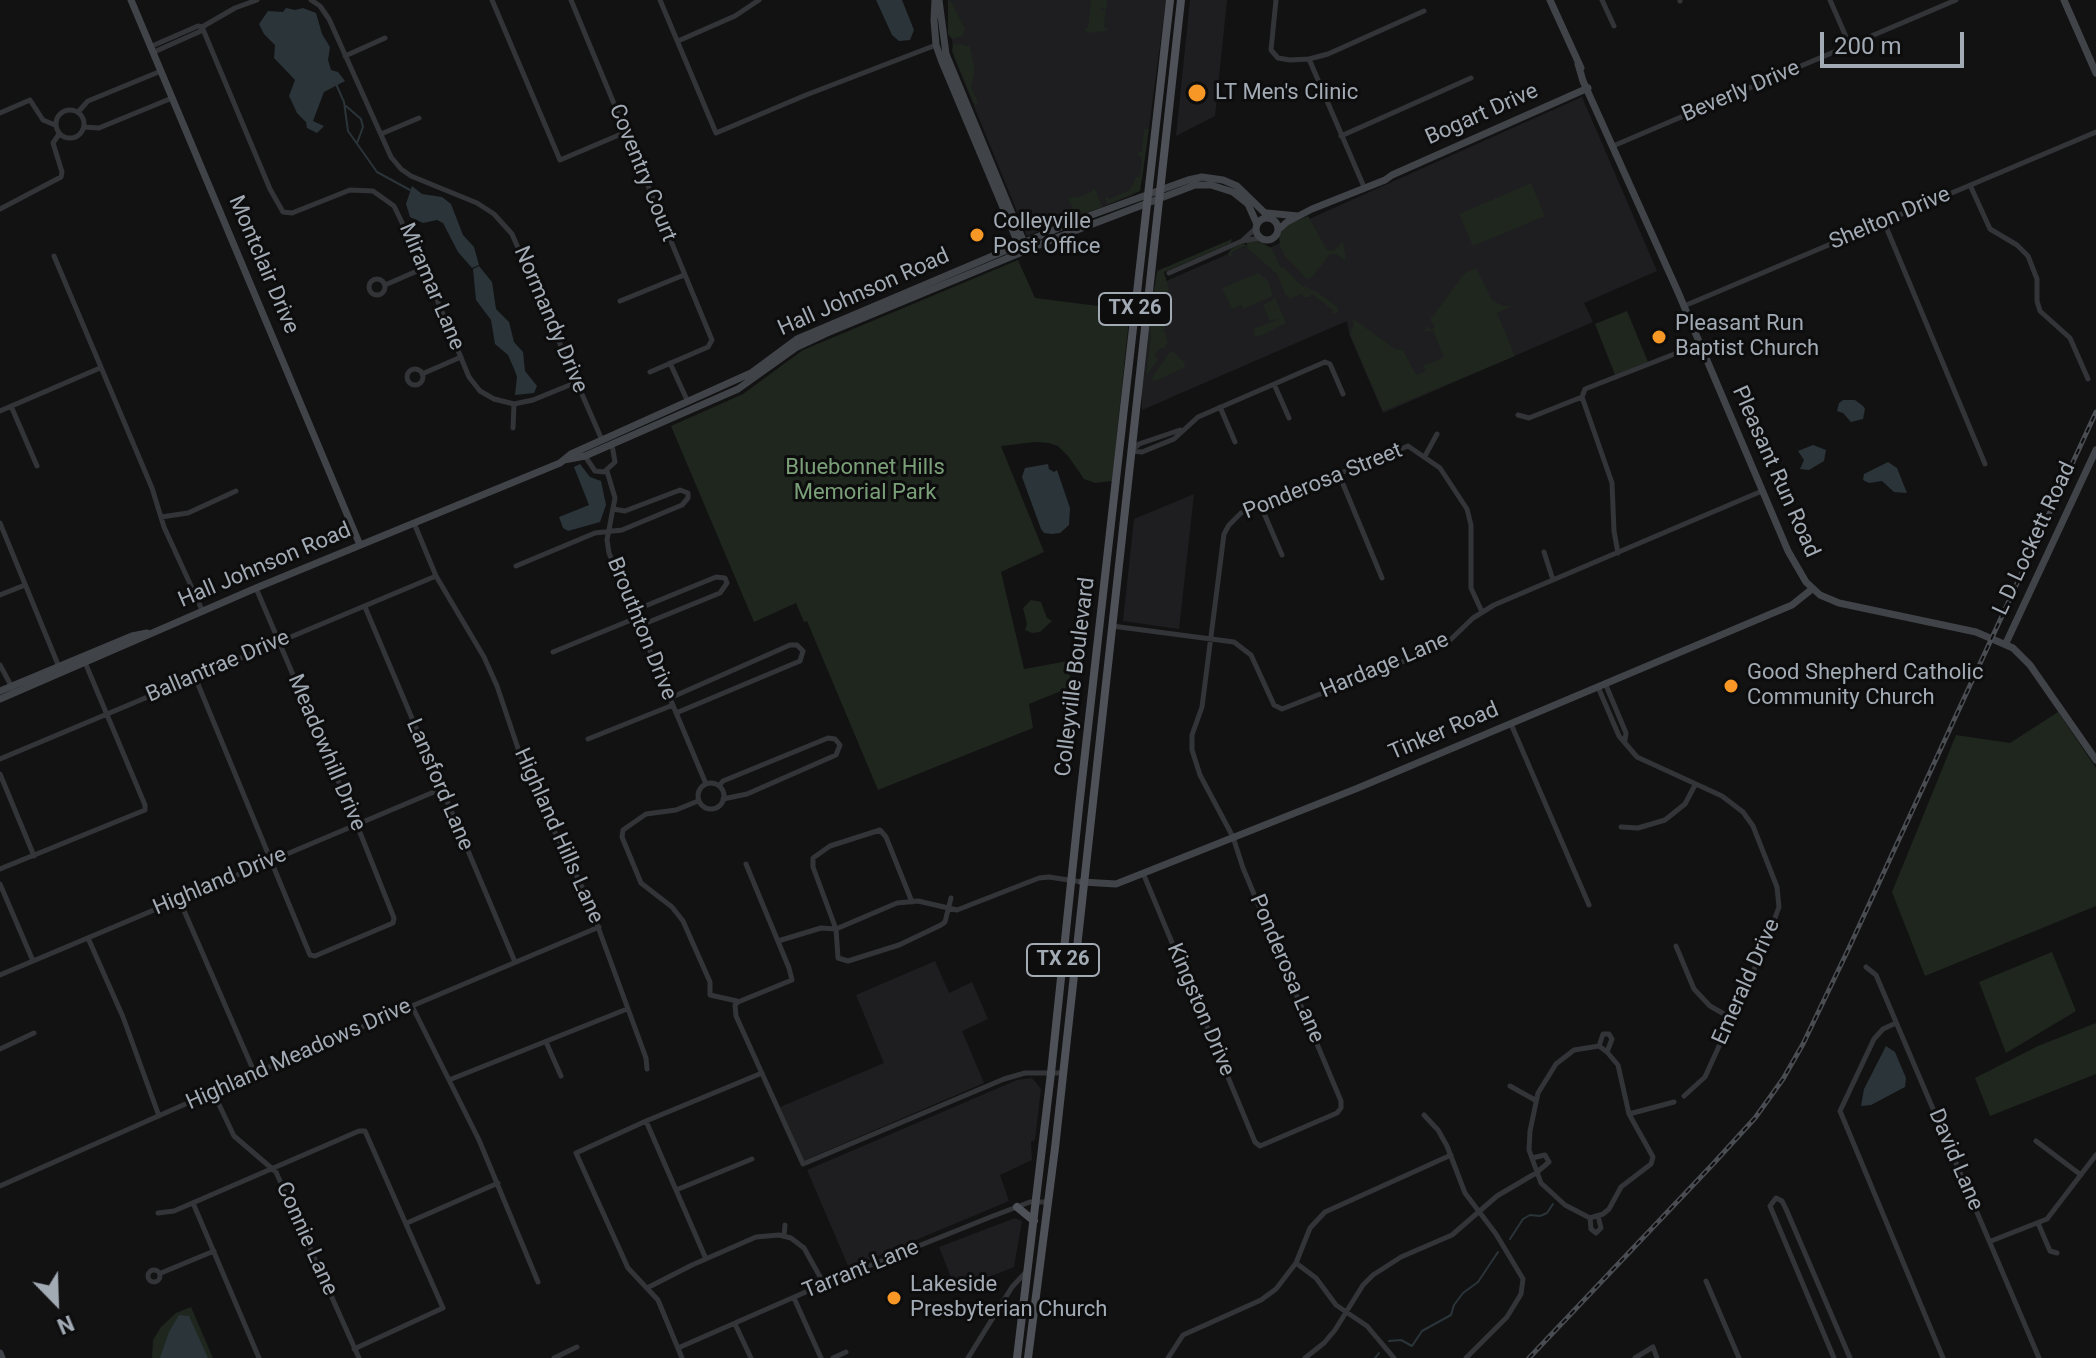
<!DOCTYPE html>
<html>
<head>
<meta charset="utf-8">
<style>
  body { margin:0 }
  #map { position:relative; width:2096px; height:1358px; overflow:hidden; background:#121213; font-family:Roboto,sans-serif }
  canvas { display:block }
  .north { position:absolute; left:16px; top:1262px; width:80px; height:80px; -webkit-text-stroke:6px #0d0d0e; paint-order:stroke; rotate:157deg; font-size:22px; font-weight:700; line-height:32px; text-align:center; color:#a2aab4 }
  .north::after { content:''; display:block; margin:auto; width:28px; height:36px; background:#a2aab4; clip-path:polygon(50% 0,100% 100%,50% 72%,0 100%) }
  .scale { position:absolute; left:1820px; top:32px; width:144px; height:36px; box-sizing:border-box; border:4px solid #a2aab4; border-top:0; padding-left:10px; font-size:24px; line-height:28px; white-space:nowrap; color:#a2aab4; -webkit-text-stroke:6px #0d0d0e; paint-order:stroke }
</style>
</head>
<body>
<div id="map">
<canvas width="2096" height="1358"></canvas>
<div class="north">N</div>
<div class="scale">200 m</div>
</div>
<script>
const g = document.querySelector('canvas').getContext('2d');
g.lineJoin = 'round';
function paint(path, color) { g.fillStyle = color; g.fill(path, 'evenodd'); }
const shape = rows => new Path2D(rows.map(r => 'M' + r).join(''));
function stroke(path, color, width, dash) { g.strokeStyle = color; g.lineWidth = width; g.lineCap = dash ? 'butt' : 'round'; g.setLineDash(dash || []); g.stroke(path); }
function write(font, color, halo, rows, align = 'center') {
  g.font = font + ' Roboto,sans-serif'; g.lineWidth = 6; g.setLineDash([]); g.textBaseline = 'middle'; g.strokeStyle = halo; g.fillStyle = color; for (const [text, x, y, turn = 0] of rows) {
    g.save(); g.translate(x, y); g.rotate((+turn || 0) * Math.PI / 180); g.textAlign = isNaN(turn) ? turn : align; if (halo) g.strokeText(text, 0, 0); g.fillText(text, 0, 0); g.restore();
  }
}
paint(shape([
  [948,0,1166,0,1142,180,1133,195,1027,236,954,57,952,39,948,34],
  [1190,0,1227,0,1215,116,1176,136],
  [1582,97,1657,271,1584,303,1593,322,1383,413,1350,336,1347,321,1142,410,1141,379,1146,325,1155,286,1246,246,1257,244,1269,248,1280,243,1280,237,1309,219],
  [1194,494,1179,629,1123,621,1134,519],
  [935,961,949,993,972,982,988,1019,962,1031,984,1083,803,1161,780,1107,884,1063,856,995],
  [1032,1078,1041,1089,1035,1140,1031,1142,1032,1160,1000,1175,1009,1201,849,1268,807,1170,1017,1080],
  [1015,1218,1022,1221,1014,1267,956,1290,939,1247]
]), '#1e1e20');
paint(shape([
  [948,0,952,3,965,29,962,36,952,39,948,34],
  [1091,0,1107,0,1106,9,1101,8,1101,11,1106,10,1104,27,1108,28,1105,31,1088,33,1084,29,1088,28],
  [961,44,970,47,975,70,971,87,978,103,975,106,952,51,953,45],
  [1144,129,1149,129,1140,191,1108,204,1105,199,1107,196,1109,199,1130,190,1136,177,1140,177,1142,157,1138,156,1139,152,1142,152],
  [1531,183,1545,216,1473,246,1459,214],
  [1092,189,1095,189,1102,207,1077,216,1068,198,1079,197,1093,191],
  [1308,216,1327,250,1333,251,1343,242,1346,261,1336,254,1330,254,1312,277,1307,279,1285,256,1280,246,1279,236,1286,225],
  [1232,239,1231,243,1164,272,1169,289,1157,309,1165,328,1162,331,1165,332,1168,342,1164,349,1160,348,1154,356,1158,359,1146,376,1151,337,1150,326,1145,376,1149,326,1157,271],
  [1257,240,1271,248,1281,268,1283,267,1301,285,1317,292,1337,307,1338,312,1332,314,1333,310,1312,294,1309,297,1304,297,1302,294,1290,299,1290,304,1288,295,1286,296,1277,274,1245,246,1231,253,1232,256,1230,257,1228,254,1231,249,1243,243,1247,246,1247,242],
  [1018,260,1035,298,1130,310,1112,481,1095,483,1084,479,1068,456,1058,446,1049,443,1035,442,1001,446,1044,552,1001,572,1024,669,1068,661,1071,687,1029,704,1033,728,878,790,807,621,804,622,796,603,754,622,671,426,743,394,803,350],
  [1476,268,1492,300,1503,306,1513,305,1497,313,1515,356,1383,411,1350,334,1354,324,1352,318,1395,349,1403,350,1416,375,1426,371,1423,364,1426,365,1444,357,1433,331,1424,331,1427,327,1432,330,1435,326,1430,320,1465,273],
  [1258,273,1268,281,1273,296,1243,309,1241,305,1232,309,1222,288],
  [1273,298,1275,298,1286,323,1258,337,1255,336,1253,329,1281,318,1270,321,1263,305,1273,300],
  [1627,311,1648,362,1615,375,1595,324],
  [1173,351,1185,363,1184,368,1153,382,1152,378,1169,353],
  [1031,600,1041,602,1047,618,1052,621,1040,632,1032,633,1025,630,1027,624,1023,608],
  [2058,712,2096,768,2096,906,1925,976,1892,892,1956,735,2010,743],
  [2052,952,2076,1011,2006,1053,1979,982],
  [2096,1023,2096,1074,1990,1116,1975,1078,2038,1046],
  [191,1307,213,1358,152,1358,153,1340,161,1327,176,1313]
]), '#1e261e');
paint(shape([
  [876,0,902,0,914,30,910,40,899,41,892,35],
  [286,8,295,10,303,8,316,13,322,34,330,47,328,60,331,70,338,72,345,81,324,92,313,121,324,126,317,133,307,128,306,122,297,113,289,96,295,80,274,58,275,45,264,34,259,24,268,11,283,12],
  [412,186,422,194,442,197,451,204,463,235,474,247,479,265,472,268,458,252,443,223,437,220,423,223,410,217,406,204],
  [479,266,492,282,496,309,509,322,514,342,523,352,525,371,537,386,534,393,515,395,517,377,515,371,508,355,495,344,491,320,476,300,473,269],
  [1843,400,1855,400,1863,406,1865,409,1863,419,1851,422,1843,413,1837,411,1839,403],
  [1813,445,1826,450,1824,461,1809,470,1800,469,1804,460,1798,451],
  [1888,462,1897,468,1907,493,1894,492,1882,481,1869,483,1863,480,1864,474],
  [580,464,590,477,601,481,606,505,600,522,568,531,563,528,559,517,589,505,574,467],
  [1048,464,1049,469,1054,472,1057,470,1070,508,1069,525,1060,533,1052,534,1044,533,1041,529,1022,477,1025,468],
  [1886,1046,1895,1052,1906,1078,1905,1087,1871,1105,1861,1106,1864,1089],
  [179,1315,189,1316,208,1358,160,1358,169,1332]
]), '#2a3439');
stroke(shape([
  [336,84,344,102,348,131,377,172,410,190],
  [346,106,361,119,363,127,357,143],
  [1510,1239,1523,1219,1530,1215,1540,1216,1547,1213,1553,1204],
  [1389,1341,1401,1340,1412,1346,1422,1331,1451,1315,1454,1305,1463,1293,1478,1282,1498,1252],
  [1375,1358,1379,1353]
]), '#2a3439', 2);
stroke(shape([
  [311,0,320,6,329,19,391,157,401,169,411,176,477,203,494,214,512,234,602,440],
  [492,0,560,160,626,132],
  [571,0,712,340,708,347,650,372],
  [660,0,716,133,806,95,936,45],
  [1276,0,1271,50,1278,58,1290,60,1309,59,1328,54,1424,11],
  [1602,0,1614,26],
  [1680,0,1680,1],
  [1830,0,1850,46],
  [678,41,735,16,759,0],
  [152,46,198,26,202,27,270,189,283,212,292,213,350,190,373,191,394,206,424,268,469,377,480,391,494,399,514,404,533,400,577,382],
  [154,52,201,31,202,27,235,8,257,0],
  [345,56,385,38],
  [1309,59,1364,187],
  '56 124a14 14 0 1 1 28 0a14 14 0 1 1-28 0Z',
  [78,112,88,101,161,71],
  [0,113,30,100,43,120,55,125],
  [84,127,99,128,172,98],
  [381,134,419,118],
  [1341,136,1471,78],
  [1613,146,1956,0],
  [1970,185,1990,229,2017,245,2028,256,2037,279,2037,301,2040,311,2070,338,2088,379],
  [0,209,61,177,62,172,53,143,59,134],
  [1884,222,1985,464],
  [1243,240,1256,228],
  [54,256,152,488,164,527,203,612],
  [1169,273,1242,241,1260,238],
  '369 287a8 8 0 1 1 16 0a8 8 0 1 1-16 0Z',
  [385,285,424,268],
  [620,301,684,275],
  [1684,306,2096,132],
  [670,363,688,402],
  '407 377a8 8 0 1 1 16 0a8 8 0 1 1-16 0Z',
  [422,374,461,357],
  [1274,384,1289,418],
  [1582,397,1612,483,1614,531,1618,553],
  [11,406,37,466],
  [1220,407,1235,442],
  [0,411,100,368],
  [1518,415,1529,418,1582,397,1585,389,1700,344],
  [513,428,514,404],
  [1131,451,1142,452,1174,439,1198,417,1325,362,1330,364,1343,394],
  [1131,451,1139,444,1180,430],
  [585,456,595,471,604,472,615,462,612,445],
  [1425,456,1437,434],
  [607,471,615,498,607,540,609,553,706,784],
  [1338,472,1382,578],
  [1260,504,1282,555],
  [161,517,188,513,236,491],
  [0,523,59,667],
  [414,523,436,576,484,657,497,686,528,778,587,897,646,1058,647,1069],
  [1544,552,1553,580],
  [516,566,595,533,622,530,682,505,688,498,688,493,680,490,625,511,613,509],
  [0,595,25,585],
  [365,607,515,962],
  [633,611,716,577,725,578,727,583,720,593,639,626],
  [1112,626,1234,642,1251,655,1274,705,1282,709,1445,645,1473,618,1494,605,1762,491],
  [553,652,636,618],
  [0,665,15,693],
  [195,677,310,955,315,956,393,923,394,918,357,825,256,588],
  [1605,683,1626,733,1625,740],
  [1598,687,1619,736,1637,757,1722,796,1743,812,1753,826,1777,887,1779,907,1765,945,1705,1077,1684,1096],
  [670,698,790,645,797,645,803,651,800,661,676,713],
  [1511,724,1589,905],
  [588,739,673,705],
  [0,759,436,576],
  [0,774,34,856],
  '698 796a13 13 0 1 1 26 0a13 13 0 1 1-26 0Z',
  [719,786,723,781,828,738,835,739,840,745,836,755,747,794,723,799],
  [698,801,676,810,646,814,623,830,622,837,641,883,672,907,683,921,710,982,710,995,737,1001],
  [1621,827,1638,828,1665,820,1685,804,1695,785],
  [0,869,145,810,145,805,84,660],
  [1143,873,1255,1142,1260,1146,1337,1113,1341,1108,1341,1101,1243,868,1233,837,1200,775,1192,750,1192,735,1202,707,1224,534,1229,525,1241,513,1408,446,1440,468,1467,509,1471,525,1471,588,1482,612],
  [0,884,33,961],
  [179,899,255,1074],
  [912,902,886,837,880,830,830,846,813,858,813,867,836,929,838,958,848,961,899,945,941,925,945,922,951,898],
  [88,938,123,1017,159,1116],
  [778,941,821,928,836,929,897,903,918,901,957,910,1039,878,1049,877,1082,882],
  [1676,946,1694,989,1710,1006,1731,1018],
  [1866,967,1876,975,2039,1358],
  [0,975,441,789],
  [738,1002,735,1005,736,1016,803,1164,1004,1079,1025,1073,1062,1073],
  [738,1002,792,980,789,968,746,864],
  [412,1006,479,1140,538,1282],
  [1896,1023,1883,1029,1874,1039,1840,1111,1943,1358],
  [546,1042,561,1076],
  [1599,1046,1607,1052,1618,1065,1629,1114,1653,1157,1651,1164,1621,1187,1609,1209,1603,1214,1590,1218,1565,1205,1541,1183,1529,1150,1530,1131,1538,1093,1556,1064,1574,1050,1599,1046],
  [1599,1046,1603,1034,1609,1034,1612,1039,1607,1052],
  [0,1049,34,1033],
  [449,1080,627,1009],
  [1510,1086,1535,1100],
  [213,1092,234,1136,276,1172,359,1358],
  [1629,1114,1674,1102],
  [1424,1115,1438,1130,1447,1146,1465,1193,1496,1234,1523,1279,1521,1294,1507,1317,1466,1358],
  [646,1121,706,1259],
  [2036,1141,2081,1175],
  [0,1186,310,1049,599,927],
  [676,1190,752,1159],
  [193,1203,259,1358],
  [158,1213,174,1211,359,1131,365,1131,443,1308,354,1349],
  [1590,1218,1591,1229,1596,1233,1601,1228,1598,1216],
  [407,1223,498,1183],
  [2038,1223,2050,1251,2057,1253],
  [784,1236,785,1225],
  [1991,1241,2047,1219,2096,1155],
  [1296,1263,1316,1278,1336,1305,1367,1326,1394,1358],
  '148 1276a6 6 0 1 1 12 0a6 6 0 1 1-12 0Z',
  [161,1273,214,1251],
  [1706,1281,1739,1358],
  [647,1288,692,1265,756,1237,779,1235,791,1238,804,1248,824,1284],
  [794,1298,821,1358],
  [735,1324,751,1358],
  [678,1348,824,1284,993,1216,1030,1202,1048,1202],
  [554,1358,577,1347],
  [682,1358,658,1300,628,1268,576,1153,646,1121,762,1073],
  [833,1358,846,1352],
  [968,1358,1012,1287,1026,1272],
  [1168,1358,1183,1335,1261,1300,1276,1289,1296,1263,1310,1228,1325,1212,1451,1155],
  [1305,1358,1324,1343,1335,1330,1363,1285,1373,1275,1401,1257,1452,1235,1497,1196,1536,1173,1549,1162,1545,1155,1532,1158],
  [1635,1358,1653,1347,1657,1358],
  [1834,1358,1770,1206,1776,1198,1782,1201,1786,1209,1850,1358]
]), '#323438', 5);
stroke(shape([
  [131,0,360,545],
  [935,0,934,20,936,45,942,62,1020,248],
  [939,0,946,54,1025,245],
  [1550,0,1581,68],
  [2064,0,2096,73],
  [1578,64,1583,81,1678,292,1788,551,1806,582,1820,595,1839,603,1976,632,2013,648,2030,665,2096,760],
  [1267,213,1298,216],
  '1256 229a11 11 0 1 1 22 0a11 11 0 1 1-22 0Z',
  [1278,230,1287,222,1312,209,1385,180,1392,175,1588,88],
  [564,460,585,456,738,389,797,347,827,333,1056,238,1195,185,1211,185,1233,192,1248,204,1257,224],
  [2006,643,2096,450],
  [0,691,132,636,147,633],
  [0,699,256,588,560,463,571,454,751,373,797,339,1075,221,1188,180,1202,177,1223,180,1237,186,1270,218],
  [1082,882,1116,884,1358,788,1792,605,1812,589],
  [0,1353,2,1358]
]), '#404348', 7);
stroke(shape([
  [1017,1207,1034,1221],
  [1017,1358,1051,1073,1079,807,1170,0],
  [1028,1358,1055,1148,1181,0]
]), '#4e5157', 8);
const rail = shape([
  [1529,1358,1713,1164,1755,1118,1783,1079,1803,1044,1848,950,2096,412]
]);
stroke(rail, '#494c51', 5);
stroke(rail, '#0d0d0e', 2, [6]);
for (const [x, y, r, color] of [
  [1197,93,10,"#f79726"],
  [977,235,8,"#f79726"],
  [1659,337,8,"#f79726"],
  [1731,686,8,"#f79726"],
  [894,1298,8,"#f79726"]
]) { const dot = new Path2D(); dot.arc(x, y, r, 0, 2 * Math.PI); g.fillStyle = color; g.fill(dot); stroke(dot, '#0d0d0e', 3); }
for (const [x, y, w] of [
  [1135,309,72],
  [1063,960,72]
]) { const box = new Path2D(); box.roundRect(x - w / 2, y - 16, w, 32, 6); g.fillStyle = '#0d0d0e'; g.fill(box); stroke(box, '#a2aab4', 2); }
write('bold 20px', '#a2aab4', null, [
  ["TX 26",1135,309],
  ["TX 26",1063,960]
]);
write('22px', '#a2aab4', '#0d0d0e', [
  ["Beverly Drive",1741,92,-23],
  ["Bogart Drive",1482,115,-24],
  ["Coventry Court",642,173,68],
  ["Shelton Drive",1890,219,-23],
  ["Montclair Drive",263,265,67],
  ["Miramar Lane",431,287,67],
  ["Hall Johnson Road",864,293,-24],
  ["Normandy Drive",550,320,67],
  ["Pleasant Run Road",1775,472,66],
  ["Ponderosa Street",1323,482,-22],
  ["L D Lockett Road",2035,539,-65],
  ["Hall Johnson Road",265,566,-23],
  ["Brouthton Drive",641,629,68],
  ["Hardage Lane",1385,666,-23],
  ["Ballantrae Drive",218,667,-23],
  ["Colleyville Boulevard",1076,677,-83],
  ["Tinker Road",1444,732,-23],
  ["Meadowhill Drive",326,753,67],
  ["Lansford Lane",439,785,67],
  ["Highland Hills Lane",558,836,66],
  ["Highland Drive",220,882,-23],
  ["Ponderosa Lane",1286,969,67],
  ["Emerald Drive",1747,982,-66],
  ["Kingston Drive",1200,1010,67],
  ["Highland Meadows Drive",299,1055,-24],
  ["David Lane",1955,1160,67],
  ["Connie Lane",306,1239,66],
  ["Tarrant Lane",861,1270,-22]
]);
write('22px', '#a2aab4', '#0d0d0e', [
  ["LT Men's Clinic",1215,93],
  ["Colleyville",993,222],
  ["Post Office",993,247],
  ["Pleasant Run",1675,324],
  ["Baptist Church",1675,349],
  ["Good Shepherd Catholic",1747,673],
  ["Community Church",1747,698],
  ["Lakeside",910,1285],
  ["Presbyterian Church",910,1310]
], 'left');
write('22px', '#7ba079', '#0d0d0e', [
  ["Bluebonnet Hills",865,468],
  ["Memorial Park",865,493]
]);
</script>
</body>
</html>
